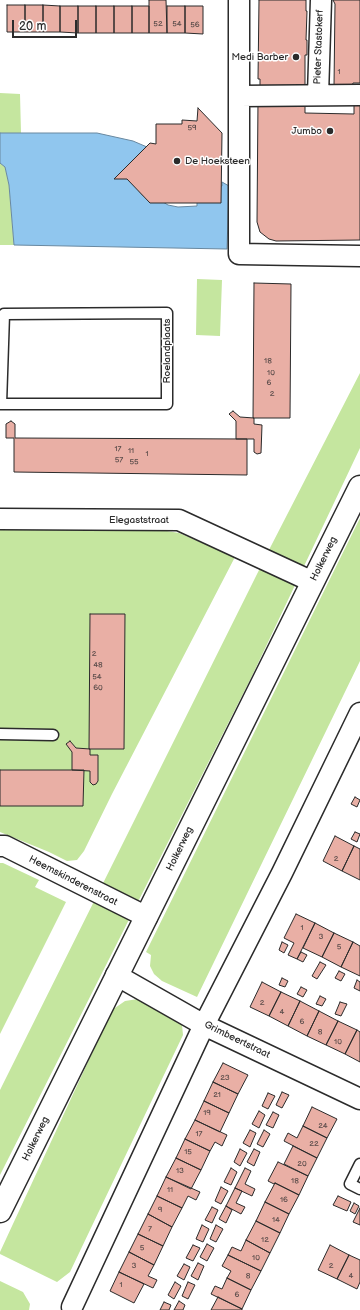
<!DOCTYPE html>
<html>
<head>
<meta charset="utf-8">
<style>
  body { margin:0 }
  #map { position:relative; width:360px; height:1310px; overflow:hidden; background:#fff; font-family:"Balsamiq Sans",sans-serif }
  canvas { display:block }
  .scale { position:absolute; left:12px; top:20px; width:65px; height:18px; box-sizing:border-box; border:2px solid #2b2b2b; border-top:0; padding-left:5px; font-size:12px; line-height:14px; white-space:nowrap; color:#2b2b2b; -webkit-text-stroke:3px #fff; paint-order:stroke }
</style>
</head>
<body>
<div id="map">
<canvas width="360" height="1310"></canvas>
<div class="scale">20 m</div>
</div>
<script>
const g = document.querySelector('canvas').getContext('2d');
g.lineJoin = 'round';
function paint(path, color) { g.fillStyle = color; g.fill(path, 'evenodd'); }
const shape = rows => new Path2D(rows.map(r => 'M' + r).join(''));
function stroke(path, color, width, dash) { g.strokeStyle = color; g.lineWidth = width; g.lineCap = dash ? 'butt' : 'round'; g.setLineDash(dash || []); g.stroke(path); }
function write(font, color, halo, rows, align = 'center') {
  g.font = font + ' "Balsamiq Sans",sans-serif'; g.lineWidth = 3; g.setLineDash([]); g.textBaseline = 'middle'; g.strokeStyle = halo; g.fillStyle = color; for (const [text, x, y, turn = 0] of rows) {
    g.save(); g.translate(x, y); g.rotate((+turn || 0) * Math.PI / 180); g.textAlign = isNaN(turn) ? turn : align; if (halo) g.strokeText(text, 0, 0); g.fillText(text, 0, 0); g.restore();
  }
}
paint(shape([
  [0,93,20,94,21,133,0,133],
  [0,163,5,167,9,185,14,245,0,245],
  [197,279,222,280,220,336,196,335],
  [360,373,360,448,251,678,0,1175,0,1090,271,546],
  [360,518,360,661,197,997,162,981,154,974,150,966,151,955,146,952],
  [0,529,161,530,179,533,235,557,112,794,84,851,77,860,67,861,49,852,0,832],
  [0,863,3,863,39,880,35,887,66,902,0,1034],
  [138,999,176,1017,182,1025,183,1035,70,1272,57,1282,0,1254,0,1252,112,1010,125,1001],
  [0,1281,23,1292,30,1304,29,1310,0,1310]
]), '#c5e69f');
const water = shape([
  [0,133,97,133,133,141,147,147,124,171,142,195,150,199,158,199,168,205,178,207,197,206,197,186,222,186,222,182,229,186,227,249,14,245,9,185,5,167,0,163,0,133]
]);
paint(water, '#90c6ee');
stroke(water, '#6888a0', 1);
const building = shape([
  [149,0,166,0,167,33,149,33,149,0],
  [259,0,306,0,306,11,307,11,306,40,307,40,307,55,305,55,305,88,260,87,260,79,258,79,259,0],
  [333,0,360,0,360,83,353,83,352,86,334,86,335,4,333,0],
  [7,5,25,5,25,32,7,32,7,5],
  [25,5,43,5,43,32,25,32,25,5],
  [43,5,60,6,60,32,43,32,43,5],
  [60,6,78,6,78,33,60,32,60,6],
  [78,6,96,6,96,33,78,33,78,6],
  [96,6,114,6,114,33,96,33,96,6],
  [114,6,132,6,132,33,114,33,114,6],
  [132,6,149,6,149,33,132,33,132,6],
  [167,6,185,6,185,33,167,33,167,6],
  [185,6,203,6,203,34,185,33,185,6],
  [258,100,305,101,305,113,354,114,354,104,360,104,360,240,276,241,269,239,260,232,257,222,258,100],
  [198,108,222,133,221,203,150,203,127,179,114,179,150,143,156,144,156,124,182,124,182,120,197,121,198,108],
  [254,283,291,284,290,418,253,418,254,283],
  [233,411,240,417,254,418,254,424,262,425,261,453,257,454,254,452,254,439,236,439,236,421,229,414,233,411],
  [11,421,15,424,15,438,247,439,247,475,14,472,14,438,6,438,6,424,11,421],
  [90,614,125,614,124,749,89,749,90,614],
  [70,741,76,748,90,749,90,755,98,755,98,781,96,784,93,785,90,782,90,771,72,770,72,752,66,744,70,741],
  [0,770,84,770,83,806,0,806,0,770],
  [355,797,360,800,357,807,351,804,355,797],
  [355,832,360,834,357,842,351,839,355,832],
  [335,836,354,846,342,871,323,861,335,836],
  [354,846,360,849,360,880,342,871,354,846],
  [296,914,315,923,297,959,288,955,294,943,284,938,296,914],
  [315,923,334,933,322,957,303,948,315,923],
  [334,933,353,942,341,967,322,957,334,933],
  [282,942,288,945,284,953,279,950,282,942],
  [353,942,360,946,360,976,341,967,353,942],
  [301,952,307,955,303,962,297,959,301,952],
  [320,962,326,965,317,979,312,976,320,962],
  [339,971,345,974,341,981,335,978,339,971],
  [282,978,288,981,285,987,279,985,282,978],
  [357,980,360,982,360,991,354,988,357,980],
  [262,982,281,992,269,1016,250,1007,262,982],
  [301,987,307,990,303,997,297,994,301,987],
  [281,992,300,1001,288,1026,269,1016,281,992],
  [320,996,326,999,322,1006,316,1004,320,996],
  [300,1001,319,1011,307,1036,288,1026,300,1001],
  [340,1002,347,1004,341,1016,335,1014,340,1002],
  [319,1011,338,1021,326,1045,307,1036,319,1011],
  [338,1021,357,1030,345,1054,326,1045,338,1021],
  [357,1030,360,1032,360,1062,345,1054,357,1030],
  [223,1063,248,1075,238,1094,213,1082,223,1063],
  [213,1082,238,1094,229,1113,204,1101,213,1082],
  [282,1092,289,1095,282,1108,276,1105,282,1092],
  [268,1093,275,1096,268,1109,262,1106,268,1093],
  [204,1101,229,1113,220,1132,195,1120,204,1101],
  [312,1107,337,1119,327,1138,303,1126,312,1107],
  [259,1111,265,1115,259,1128,252,1124,259,1111],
  [273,1112,279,1115,273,1128,266,1125,273,1112],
  [195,1120,227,1135,222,1146,215,1142,210,1151,185,1139,195,1120],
  [303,1126,327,1138,317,1158,284,1141,288,1133,297,1138,303,1126],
  [250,1130,256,1133,250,1147,243,1143,250,1130],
  [264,1130,270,1134,263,1147,257,1144,264,1130],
  [185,1139,210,1151,201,1170,176,1158,185,1139],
  [293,1146,317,1158,308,1176,284,1164,293,1146],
  [240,1149,247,1153,240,1166,234,1162,240,1149],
  [254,1149,260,1152,254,1166,247,1162,254,1149],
  [176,1158,201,1170,191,1189,166,1177,176,1158],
  [278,1162,308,1176,299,1195,275,1183,274,1184,268,1181,278,1162],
  [231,1168,237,1172,231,1185,224,1182,231,1168],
  [245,1168,251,1171,245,1184,255,1189,252,1196,235,1188,245,1168],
  [166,1177,200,1192,196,1200,188,1196,182,1208,157,1196,166,1177],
  [275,1183,299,1195,289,1214,265,1202,275,1183],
  [221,1187,228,1191,221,1204,215,1201,221,1187],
  [235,1188,242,1191,236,1203,245,1207,241,1214,226,1206,235,1188],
  [157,1196,182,1208,172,1227,148,1214,157,1196],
  [338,1196,351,1202,347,1211,333,1205,338,1196],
  [265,1202,289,1214,280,1233,256,1221,265,1202],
  [354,1203,359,1206,355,1214,350,1211,354,1203],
  [226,1206,232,1210,226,1223,219,1219,226,1206],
  [212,1207,218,1210,212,1223,205,1220,212,1207],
  [360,1208,360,1225,353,1222,360,1208],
  [148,1214,172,1227,163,1246,138,1234,148,1214],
  [256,1221,280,1233,270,1253,246,1240,256,1221],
  [202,1225,209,1229,203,1242,196,1239,202,1225],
  [216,1225,223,1229,216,1242,210,1239,216,1225],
  [138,1234,163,1246,154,1265,129,1252,138,1234],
  [246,1240,270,1253,261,1271,228,1255,232,1247,241,1251,246,1240],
  [207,1244,214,1248,207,1261,200,1257,207,1244],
  [193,1245,200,1248,193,1261,186,1258,193,1245],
  [330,1245,349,1255,337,1279,318,1270,330,1245],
  [129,1252,154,1265,148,1276,157,1280,153,1288,119,1272,129,1252],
  [228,1255,261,1271,251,1290,227,1278,231,1271,222,1266,228,1255],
  [349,1255,360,1260,360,1282,357,1289,337,1279,349,1255],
  [198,1263,204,1266,198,1280,191,1276,198,1263],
  [184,1264,190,1267,184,1280,177,1276,184,1264],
  [119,1272,144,1284,134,1303,110,1291,119,1272],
  [227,1278,251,1290,242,1309,211,1294,215,1286,222,1289,227,1278],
  [175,1282,181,1286,174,1299,168,1295,175,1282],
  [188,1282,195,1285,188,1299,182,1296,188,1282],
  [218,1297,242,1309,242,1310,211,1310,218,1297],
  [179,1301,185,1305,183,1310,174,1310,179,1301],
  [164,1302,171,1305,169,1310,160,1310,164,1302]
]);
paint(building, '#e9afa5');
stroke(building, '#2b2b2b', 1);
const lane = shape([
  [0,404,167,404,167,313,4,314,1,404],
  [0,734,53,735],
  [360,1164,350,1184,360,1189]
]);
const street = shape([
  [239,0,239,254,360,256],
  [318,95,321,0],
  [240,96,360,95],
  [0,519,179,520,313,582],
  [0,846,5,846,147,917],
  [116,975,204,1025,360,1099],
  [72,1307,204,1025,282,873,360,713]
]);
const secondary = shape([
  [0,1211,360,487]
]);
stroke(lane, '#2b2b2b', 13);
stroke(street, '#2b2b2b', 23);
stroke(secondary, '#2b2b2b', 25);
stroke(lane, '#fff', 10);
stroke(street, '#fff', 20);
stroke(secondary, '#fff', 22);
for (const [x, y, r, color] of [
  [296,57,4,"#2b2b2b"],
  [330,131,4,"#2b2b2b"],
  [177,161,4,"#2b2b2b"]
]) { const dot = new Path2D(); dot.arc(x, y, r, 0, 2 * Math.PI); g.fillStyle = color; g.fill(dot); stroke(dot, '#fff', 1.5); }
write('8px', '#5a4c4a', null, [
  ["52",158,24],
  ["54",177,24],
  ["56",195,25],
  ["1",339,72],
  ["59",192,128],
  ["18",268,361],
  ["10",271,373],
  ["6",269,383],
  ["2",272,394],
  ["17",118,449],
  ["11",131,451],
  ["1",147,454],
  ["57",119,460],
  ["55",134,462],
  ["2",94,654],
  ["48",98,665],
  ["54",97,677],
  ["60",98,688],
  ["2",336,859],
  ["1",302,928],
  ["3",321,937],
  ["5",339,947],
  ["2",262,1003],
  ["4",282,1012],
  ["6",302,1022],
  ["8",320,1032],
  ["10",338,1042],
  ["23",225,1078],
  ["21",217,1095],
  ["19",207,1113],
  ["24",323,1126],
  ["17",199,1134],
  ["22",314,1144],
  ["15",188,1152],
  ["20",302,1164],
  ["13",180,1171],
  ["18",295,1181],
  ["11",170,1190],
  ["16",284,1200],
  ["9",160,1210],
  ["14",276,1220],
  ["7",150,1229],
  ["12",265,1240],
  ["5",142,1248],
  ["10",256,1258],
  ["3",134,1266],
  ["2",331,1266],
  ["8",248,1276],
  ["4",351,1276],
  ["1",121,1285],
  ["6",237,1295]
]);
write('10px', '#2b2b2b', '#fff', [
  ["Pieter Stastokerf",319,47,-88],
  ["Roelandplaats",167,351,-90],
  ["Elegaststraat",139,520],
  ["Holkerweg",324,559,-64],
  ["Holkerweg",180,849,-64],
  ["Heemskinderenstraat",73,881,27],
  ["Grimbeertstraat",237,1040,26],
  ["Holkerweg",36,1139,-64]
]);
write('10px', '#2b2b2b', '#fff', [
  ["Medi Barber",288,57],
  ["Jumbo",322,131],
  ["De Hoeksteen",185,161,"left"]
], 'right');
</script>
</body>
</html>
